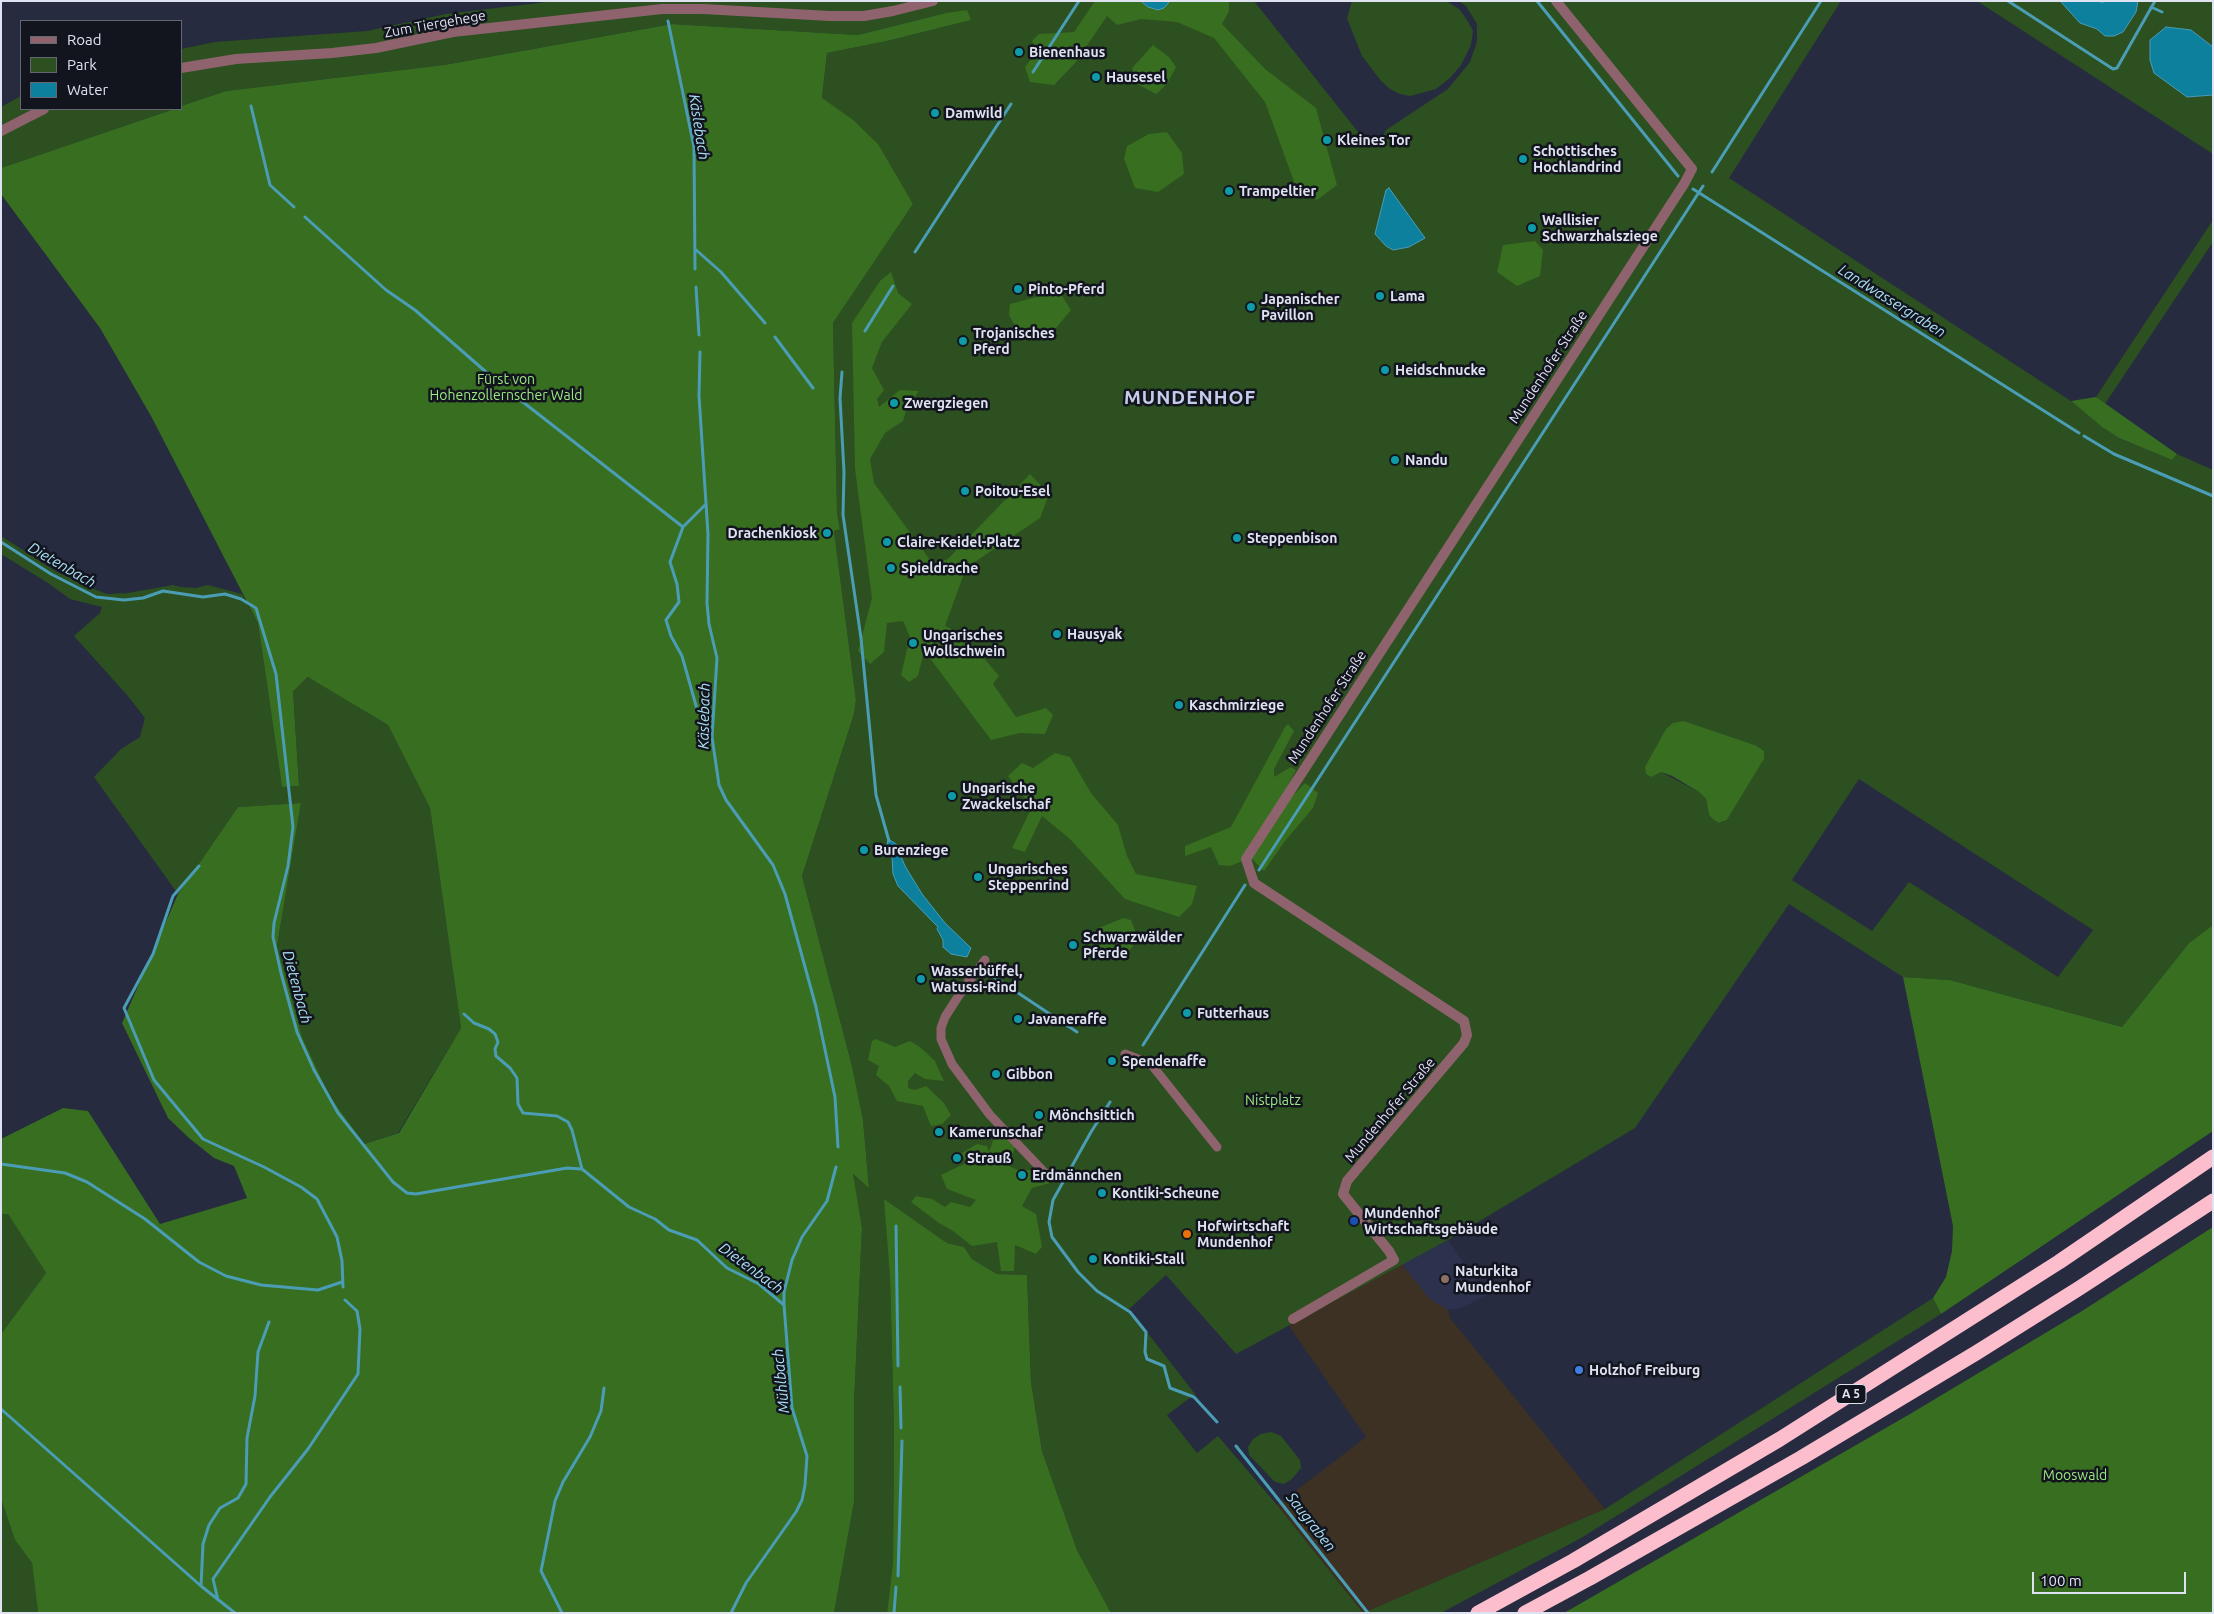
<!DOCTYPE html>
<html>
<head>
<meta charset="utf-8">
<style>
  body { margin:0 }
  #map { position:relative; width:2214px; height:1614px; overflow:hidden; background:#262b40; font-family:Ubuntu,sans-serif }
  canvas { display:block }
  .frame { position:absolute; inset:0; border:2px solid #dfe2f1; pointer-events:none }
  .legend { position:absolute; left:20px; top:20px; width:162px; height:90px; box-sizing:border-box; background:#12141e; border:1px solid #646672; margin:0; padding:6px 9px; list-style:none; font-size:15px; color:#dfe2f1 }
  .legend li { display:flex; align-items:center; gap:10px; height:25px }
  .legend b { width:25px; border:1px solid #646672 }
  .scale { position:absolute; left:2032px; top:1572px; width:154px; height:22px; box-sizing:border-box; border:2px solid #dfe2f1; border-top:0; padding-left:6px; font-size:15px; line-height:18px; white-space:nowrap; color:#dfe2f1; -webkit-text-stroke:4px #12141e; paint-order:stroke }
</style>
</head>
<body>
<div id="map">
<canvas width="2214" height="1614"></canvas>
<div class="frame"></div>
<ul class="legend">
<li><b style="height:6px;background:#8e636e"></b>Road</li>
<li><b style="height:14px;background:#2c501f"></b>Park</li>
<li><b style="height:14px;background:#0c809d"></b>Water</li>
</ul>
<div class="scale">100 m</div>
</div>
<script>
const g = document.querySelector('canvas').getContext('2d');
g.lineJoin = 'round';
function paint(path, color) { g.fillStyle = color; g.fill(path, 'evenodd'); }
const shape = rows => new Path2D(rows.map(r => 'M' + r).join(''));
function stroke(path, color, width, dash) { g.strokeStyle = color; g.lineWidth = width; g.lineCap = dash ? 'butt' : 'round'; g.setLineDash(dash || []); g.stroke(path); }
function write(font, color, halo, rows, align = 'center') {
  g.font = font + ' Ubuntu,sans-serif'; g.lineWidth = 5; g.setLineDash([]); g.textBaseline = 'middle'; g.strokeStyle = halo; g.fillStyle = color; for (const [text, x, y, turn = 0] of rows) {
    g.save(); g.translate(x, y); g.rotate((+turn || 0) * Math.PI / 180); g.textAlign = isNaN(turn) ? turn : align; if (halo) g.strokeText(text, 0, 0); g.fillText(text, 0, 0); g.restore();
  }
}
paint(shape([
  [1401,1263,1429,1298,1448,1310,1450,1318,1605,1509,1363,1613,1277,1505,1366,1437,1289,1326]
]), '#3d3123');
paint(shape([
  [1448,1240,1486,1295,1462,1308,1448,1310,1429,1298,1401,1263]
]), '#2c314d');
paint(shape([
  [555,1,1254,1,1370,147,1381,140,1386,130,1448,89,1470,62,1477,42,1477,24,1466,6,1458,1,1841,1,1729,178,2071,401,2102,427,2119,438,2172,460,2177,454,2213,470,2213,925,2189,943,2122,1027,1950,980,1903,977,1789,904,1635,1128,1448,1240,1236,1354,1166,1275,1127,1311,1141,1327,1143,1327,1195,1394,1167,1415,1197,1453,1218,1436,1277,1505,1363,1613,1111,1613,1077,1550,1042,1451,1031,1382,1027,1275,997,1274,972,1259,964,1247,947,1243,885,1200,890,1278,894,1429,893,1562,887,1613,834,1613,854,1502,854,1404,862,1228,852,1174,869,1187,863,1120,852,1066,802,876,854,714,856,700,834,531,840,528,837,512,833,323,913,204,852,119,822,99,827,53,887,41,970,20,946,13,858,35,672,24,444,65,226,91,181,106,181,49,215,42,367,31,446,14],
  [1684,721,1755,745,1764,752,1764,759,1727,820,1720,823,1709,815,1706,799,1699,792,1661,772],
  [1859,779,2093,930,2058,977,1909,882,1872,931,1792,880],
  [1352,1,1448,2,1459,9,1467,20,1473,31,1471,45,1461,65,1451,77,1436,89,1410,96,1400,94,1390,89,1381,81,1362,56,1347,18],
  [1977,1,2060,1,2080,23,2097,29,2105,36,2114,36,2123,32,2136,12,2138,1,2213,1,2213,47,2191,30,2179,29,2187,97,2213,95,2213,154],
  [21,96,21,109,174,109,1,168,1,107],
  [2213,220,2213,242,2105,404,2096,397],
  [1,536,57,572,91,588,107,594,128,593,173,585,181,587,196,588,208,585,242,594,258,623,282,787,299,786,293,690,309,677,388,725,430,808,461,1028,398,1133,364,1144,329,1095,302,1037,277,946,301,803,238,807,178,894,94,777,121,749,140,737,145,718,127,695,74,636,100,613,102,607,70,599,48,583,1,554],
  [1,1214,8,1214,46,1273,1,1334],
  [1933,1298,1941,1314,1581,1538,1441,1613,1363,1613,1605,1509],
  [1271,1432,1281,1436,1300,1460,1301,1468,1292,1479,1284,1484,1275,1482,1249,1455,1248,1447,1253,1439,1261,1434],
  [1,1499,15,1540,32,1563,38,1613,1,1613]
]), '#2c501f');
paint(shape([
  [1095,1,1229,1,1229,11,1222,24,1265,69,1316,108,1337,185,1317,200,1296,187,1265,102,1214,38,1177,22,1141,19,1117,25,1107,16,1076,62,1054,85,1030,82,1025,67,1037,51,1032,41,1039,34,1074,32],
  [967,10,971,20,887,41,827,53,822,98,852,119,878,144,913,204,833,323,837,512,840,529,834,531,856,700,854,714,802,876,852,1066,863,1120,869,1188,853,1174,862,1228,854,1404,854,1502,834,1613,38,1613,32,1563,15,1540,1,1499,1,1334,46,1273,8,1214,1,1214,1,1139,63,1108,88,1111,160,1224,247,1198,234,1166,214,1158,189,1138,168,1118,122,1023,178,894,238,807,301,803,277,946,302,1037,329,1095,364,1144,399,1133,461,1028,430,808,388,725,308,677,293,691,299,786,282,787,258,623,151,416,100,328,1,194,1,168,174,109,181,109,181,106,226,91,444,65,672,24,858,35,946,13],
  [1153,45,1169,57,1176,67,1167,84,1156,94,1139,85,1132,68],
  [1167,132,1182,153,1184,174,1158,192,1135,188,1124,159,1127,146,1149,134],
  [1535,241,1543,250,1540,276,1517,286,1497,272,1503,245],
  [891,272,898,293,912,304,882,342,872,368,884,390,877,399,879,407,900,390,919,391,907,408,903,421,885,433,870,459,874,483,933,564,948,559,1030,474,1049,494,1040,518,966,568,945,626,964,635,999,676,993,684,1016,717,1046,708,1053,715,1045,734,1020,733,991,740,929,657,923,655,918,676,909,682,901,675,910,637,903,621,887,623,884,652,870,664,858,651,872,598,855,469,852,323,880,281],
  [1040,296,1062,296,1071,310,1056,328,1029,339,1015,326,1009,315,1010,304],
  [2096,397,2177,454,2172,460,2119,438,2102,427,2071,401],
  [1684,721,1755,745,1764,751,1764,759,1727,820,1719,823,1713,819,1709,815,1706,799,1699,792,1672,776,1661,772,1651,777,1646,774,1645,767,1666,729,1673,723],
  [1288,724,1294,731,1274,769,1274,777,1291,767,1296,770,1285,792,1291,797,1305,783,1318,793,1313,808,1285,841,1264,871,1251,858,1230,866,1219,865,1211,847,1185,856,1185,846,1231,827,1285,727],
  [1055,753,1070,757,1091,793,1118,825,1127,856,1136,874,1197,886,1192,904,1179,917,1125,899,1070,839,1042,816,1025,852,1012,848,1032,807,1008,776,1022,763,1033,768],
  [1123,918,1131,920,1138,939,1129,951,1115,959,1099,949,1099,928],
  [2213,925,2213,1131,1941,1314,1933,1298,1946,1277,1952,1251,1953,1226,1903,977,1950,980,2122,1027,2189,943],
  [876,1039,895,1047,910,1041,920,1047,935,1061,944,1081,925,1079,915,1073,908,1081,908,1088,915,1090,926,1086,944,1103,951,1115,942,1124,931,1126,923,1106,897,1101,889,1086,876,1075,879,1066,868,1060,872,1041],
  [1005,1136,1015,1147,1009,1166,1018,1170,1037,1170,1050,1183,1032,1188,1022,1206,1036,1214,1042,1247,1036,1254,1015,1245,1014,1271,1001,1271,997,1242,972,1246,953,1231,939,1223,911,1202,916,1196,932,1199,945,1207,951,1202,970,1207,976,1200,947,1189,941,1175,966,1163,962,1153,977,1144,987,1146,989,1152,994,1138],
  [884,1199,947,1243,964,1247,972,1259,997,1274,1027,1275,1031,1382,1042,1451,1077,1550,1111,1613,887,1613,893,1562,894,1429,890,1278],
  [2213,1227,2213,1613,1564,1613,1910,1414,2082,1311]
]), '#376e1f');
const water = shape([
  [1141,1,1170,1,1164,8,1158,10,1148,7,1141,1],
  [2060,1,2099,1,2102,3,2105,1,2138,1,2136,12,2123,32,2114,36,2105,36,2097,29,2080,23,2060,1],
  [2166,27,2191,30,2213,47,2213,95,2187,97,2154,73,2150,60,2150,40,2166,27],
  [1389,188,1425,238,1409,247,1393,250,1386,246,1375,234,1386,190,1389,188],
  [888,839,896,844,905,866,922,894,945,923,971,948,967,957,951,954,943,947,943,940,937,929,938,927,898,886,893,874,892,857,887,845,888,839]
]);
paint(water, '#0c809d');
stroke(water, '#4b9db6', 1);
stroke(shape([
  [1537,1,1678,176],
  [2008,1,2113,69,2117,68,2155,1],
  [2151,7,2162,12],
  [668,21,694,147,695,269],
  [1033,72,1079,1],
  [251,106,270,185,294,207],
  [1712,172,1821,1],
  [1693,189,2079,433],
  [305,217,386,290,415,310,501,385],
  [695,249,721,272,765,323],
  [915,252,1011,104],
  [696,287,699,335],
  [865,331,893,286],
  [775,337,813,388],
  [700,352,699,396,708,534,707,603,709,624,717,658,712,737,719,785,726,800,773,865,785,894,816,1007,835,1097,838,1147],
  [842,372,840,398,844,472,843,515,861,638,876,795,889,841],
  [519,399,683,527],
  [2084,436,2114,454,2213,496],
  [705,505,683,527,670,562,677,584,679,602,666,620,671,636,682,656,697,709,713,718],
  [1,542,51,574,96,597,124,600,143,598,163,591,203,597,225,594,241,599,256,608,276,674,293,827,288,866,274,923,273,937,281,973,297,1032,314,1070,338,1113,393,1182,407,1193,416,1194,567,1168,582,1169,629,1207,655,1219,669,1230,697,1240,727,1268,759,1284,784,1305],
  [199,866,173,896,153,954,124,1008,154,1080,203,1139,264,1167,301,1187,317,1199,337,1237,342,1261,343,1287],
  [1259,870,1703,186],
  [988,973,1077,1032],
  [464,1014,474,1023,489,1029,495,1034,498,1042,495,1049,496,1056,510,1068,517,1078,518,1104,523,1113,557,1116,568,1122,572,1130,582,1169],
  [1143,1045,1245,885],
  [1110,1102,1091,1132,1053,1200,1049,1222,1052,1237,1078,1272,1097,1291,1130,1312,1146,1332,1145,1352,1147,1359,1164,1366,1170,1388,1194,1397,1217,1422],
  [1,1164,65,1173,87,1182,145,1219,199,1262,226,1276,261,1285,318,1290,342,1282],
  [896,1226,898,1366],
  [900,1387,901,1428],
  [1,1409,201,1586,235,1613],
  [1236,1446,1368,1613],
  [898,1576,902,1441],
  [201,1586,203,1544,209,1525,220,1508,238,1498,246,1484,247,1438,255,1396,258,1352,269,1322],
  [218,1600,213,1579,270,1497,308,1449,358,1374,360,1329,357,1311,345,1300],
  [562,1613,541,1571,555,1501,563,1482,590,1437,601,1411,604,1388],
  [731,1613,746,1583,796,1512,802,1500,805,1485,807,1456,792,1408,784,1305,784,1292,792,1260,802,1237,827,1201,836,1167],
  [894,1613,896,1587]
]), '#4b9db6', 3);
stroke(shape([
  [985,960,963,989,945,1017,941,1028,941,1039,952,1064,990,1115,1046,1174],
  [1125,1054,1151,1064,1217,1147]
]), '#8e636e', 9);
stroke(shape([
  [181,68,236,59,332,53,376,48,453,32,662,9,703,9,830,16,864,16,893,11,933,1],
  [1,131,44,109],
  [1293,1319,1394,1260,1389,1251,1343,1194,1347,1181,1464,1043,1467,1035,1464,1021,1254,883,1246,859,1684,184,1692,169,1556,1]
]), '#8e636e', 10);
stroke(shape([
  [1478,1613,1573,1561,1780,1439,2059,1262,2213,1157],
  [1525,1613,1590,1578,1801,1458,1976,1353,2078,1289,2213,1201]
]), '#fcbdcc', 15);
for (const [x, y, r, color] of [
  [1019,52,5,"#0f9aa8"],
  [1096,77,5,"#0f9aa8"],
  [935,113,5,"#0f9aa8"],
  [1327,140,5,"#0f9aa8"],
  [1523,159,5,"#0f9aa8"],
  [1229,191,5,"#0f9aa8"],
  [1532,228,5,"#0f9aa8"],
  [1018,289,5,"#0f9aa8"],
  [1380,296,5,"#0f9aa8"],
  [1251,307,5,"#0f9aa8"],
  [963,341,5,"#0f9aa8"],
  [1385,370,5,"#0f9aa8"],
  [894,403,5,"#0f9aa8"],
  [1395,460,5,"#0f9aa8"],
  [965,491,5,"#0f9aa8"],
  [827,533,5,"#0f9aa8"],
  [1237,538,5,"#0f9aa8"],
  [887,542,5,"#0f9aa8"],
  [891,568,5,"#0f9aa8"],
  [1057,634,5,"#0f9aa8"],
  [913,643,5,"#0f9aa8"],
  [1179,705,5,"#0f9aa8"],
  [952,796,5,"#0f9aa8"],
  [864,850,5,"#0f9aa8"],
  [978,877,5,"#0f9aa8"],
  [1073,945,5,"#0f9aa8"],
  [921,979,5,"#0f9aa8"],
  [1187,1013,5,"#0f9aa8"],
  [1018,1019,5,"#0f9aa8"],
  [1112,1061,5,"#0f9aa8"],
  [996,1074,5,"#0f9aa8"],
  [1039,1115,5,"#0f9aa8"],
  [939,1132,5,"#0f9aa8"],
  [957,1158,5,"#0f9aa8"],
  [1022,1175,5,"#0f9aa8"],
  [1102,1193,5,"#0f9aa8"],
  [1354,1221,5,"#1a4fb4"],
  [1187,1234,5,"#e8710a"],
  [1093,1259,5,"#0f9aa8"],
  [1445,1279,5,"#8d6e63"],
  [1579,1370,5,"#3f7fe0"]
]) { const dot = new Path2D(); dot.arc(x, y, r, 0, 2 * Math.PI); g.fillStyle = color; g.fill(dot); stroke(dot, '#12141e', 2); }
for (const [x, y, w] of [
  [1851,1394,30]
]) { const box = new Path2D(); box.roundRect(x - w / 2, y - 9.5, w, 19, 4); g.fillStyle = '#12141e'; g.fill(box); stroke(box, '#dfe2f1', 1); }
write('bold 12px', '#dfe2f1', null, [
  ["A 5",1851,1394]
]);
write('14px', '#dfe2f1', '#12141e', [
  ["Zum Tiergehege",435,24,-10],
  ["Mundenhofer Straße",1548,367,-57],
  ["Mundenhofer Straße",1327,707,-57],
  ["Mundenhofer Straße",1390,1110,-50]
]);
write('bold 14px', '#dfe2f1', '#12141e', [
  ["Bienenhaus",1029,52],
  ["Hausesel",1106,77],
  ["Damwild",945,113],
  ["Kleines Tor",1337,140],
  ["Schottisches",1533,151],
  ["Hochlandrind",1533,167],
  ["Trampeltier",1239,191],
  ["Wallisier",1542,220],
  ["Schwarzhalsziege",1542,236],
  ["Pinto-Pferd",1028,289],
  ["Lama",1390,296],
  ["Japanischer",1261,299],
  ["Pavillon",1261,315],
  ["Trojanisches",973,333],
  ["Pferd",973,349],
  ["Heidschnucke",1395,370],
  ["Zwergziegen",904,403],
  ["Nandu",1405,460],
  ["Poitou-Esel",975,491],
  ["Drachenkiosk",817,533,"right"],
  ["Steppenbison",1247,538],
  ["Claire-Keidel-Platz",897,542],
  ["Spieldrache",901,568],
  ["Hausyak",1067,634],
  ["Ungarisches",923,635],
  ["Wollschwein",923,651],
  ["Kaschmirziege",1189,705],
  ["Ungarische",962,788],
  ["Zwackelschaf",962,804],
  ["Burenziege",874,850],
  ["Ungarisches",988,869],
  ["Steppenrind",988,885],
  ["Schwarzwälder",1083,937],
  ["Pferde",1083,953],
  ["Wasserbüffel,",931,971],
  ["Watussi-Rind",931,987],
  ["Futterhaus",1197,1013],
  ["Javaneraffe",1028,1019],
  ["Spendenaffe",1122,1061],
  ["Gibbon",1006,1074],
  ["Mönchsittich",1049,1115],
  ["Kamerunschaf",949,1132],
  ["Strauß",967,1158],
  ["Erdmännchen",1032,1175],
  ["Kontiki-Scheune",1112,1193],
  ["Mundenhof",1364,1213],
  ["Wirtschaftsgebäude",1364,1229],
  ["Hofwirtschaft",1197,1226],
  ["Mundenhof",1197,1242],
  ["Kontiki-Stall",1103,1259],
  ["Naturkita",1455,1271],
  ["Mundenhof",1455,1287],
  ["Holzhof Freiburg",1589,1370]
], 'left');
write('14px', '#9de982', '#12141e', [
  ["Fürst von",506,379],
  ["Hohenzollernscher Wald",506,395],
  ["Nistplatz",1273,1100],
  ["Mooswald",2075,1475]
]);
write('italic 15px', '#aae0f4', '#12141e', [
  ["Käslebach",699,127,81],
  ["Landwassergraben",1892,301,32],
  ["Dietenbach",62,565,30],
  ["Käslebach",704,716,-89],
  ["Dietenbach",297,987,75],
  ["Dietenbach",751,1268,36],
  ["Mühlbach",781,1381,-96],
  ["Saugraben",1311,1522,52]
]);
g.letterSpacing = '1px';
write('bold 19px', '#c6cdea', '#12141e', [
  ["MUNDENHOF",1190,398]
]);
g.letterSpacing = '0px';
</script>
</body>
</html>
